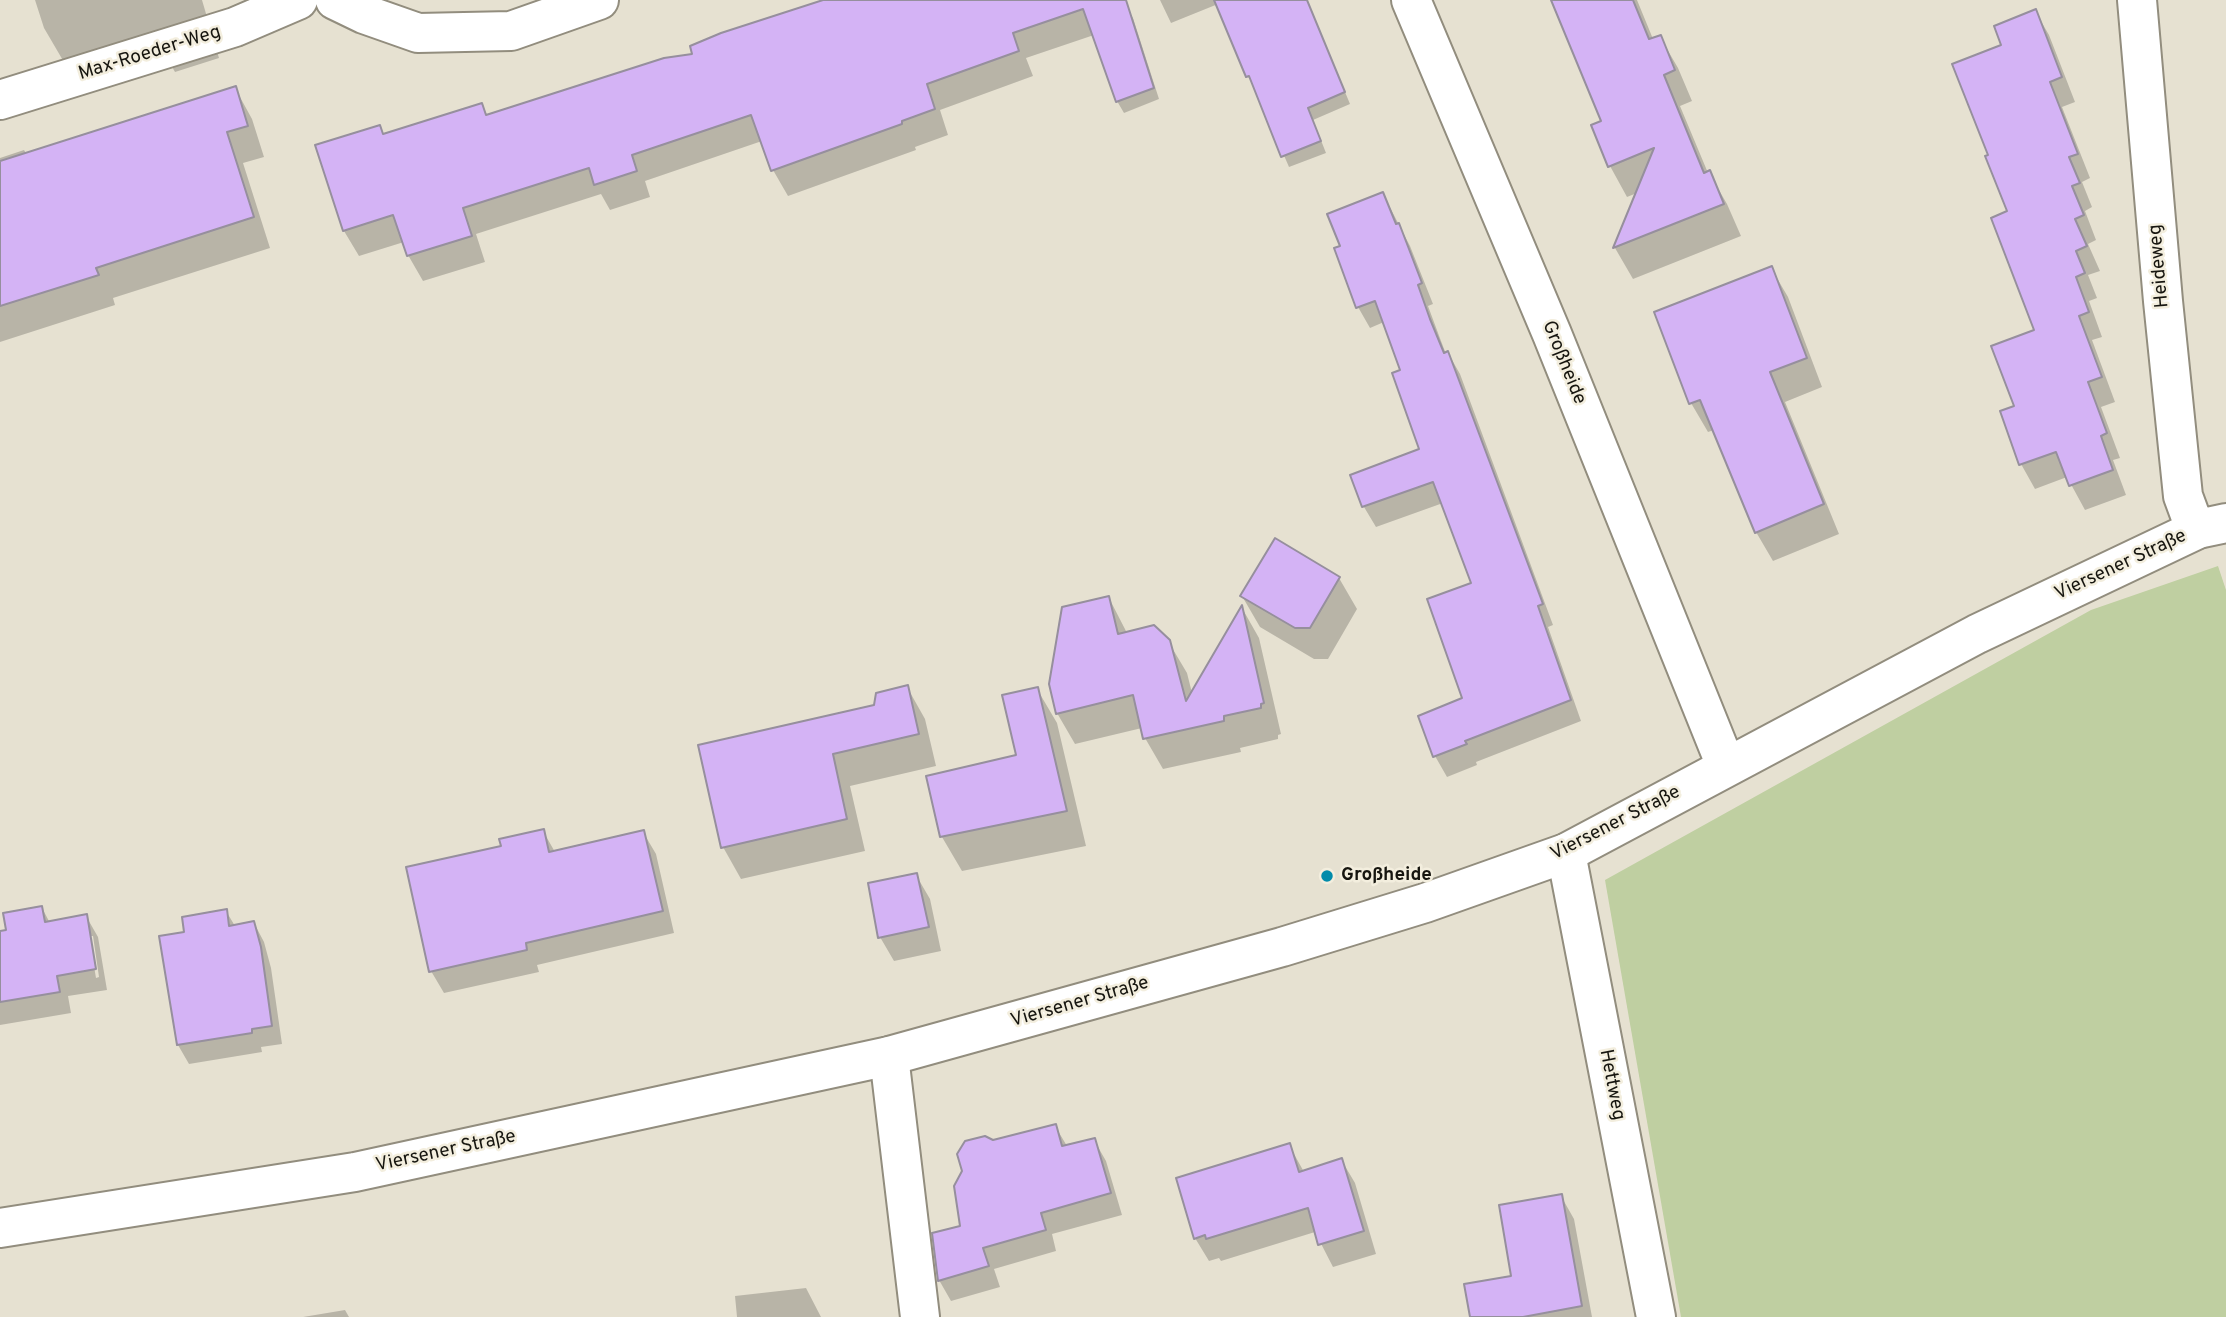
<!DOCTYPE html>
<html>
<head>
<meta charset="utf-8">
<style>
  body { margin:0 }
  canvas { display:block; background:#e6e1d1 }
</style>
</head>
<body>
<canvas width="2226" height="1317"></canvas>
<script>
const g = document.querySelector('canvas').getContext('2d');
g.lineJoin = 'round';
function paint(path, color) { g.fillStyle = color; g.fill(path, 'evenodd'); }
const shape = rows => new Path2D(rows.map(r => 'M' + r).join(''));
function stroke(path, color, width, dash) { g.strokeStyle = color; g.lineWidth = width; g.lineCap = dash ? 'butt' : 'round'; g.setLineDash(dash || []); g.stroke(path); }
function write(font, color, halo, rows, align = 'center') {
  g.font = font + ' Overpass,sans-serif'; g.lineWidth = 5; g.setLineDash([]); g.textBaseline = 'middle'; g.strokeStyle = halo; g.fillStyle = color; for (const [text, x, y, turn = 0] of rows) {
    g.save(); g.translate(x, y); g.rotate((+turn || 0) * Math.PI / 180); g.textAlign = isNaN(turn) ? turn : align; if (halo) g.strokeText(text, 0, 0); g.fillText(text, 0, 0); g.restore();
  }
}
paint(shape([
  [2218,566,2226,590,2226,1317,1681,1317,1605,880,2091,610]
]), '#bfcfa1');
paint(shape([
  [35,0,202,0,219,58,175,72,157,41,68,69,44,28],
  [828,0,1082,0,1126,7,1133,18,1159,99,1124,113,1117,101,1094,35,1026,58,1033,76,940,110,948,135,915,147,916,150,788,196,773,170,762,141,645,181,650,197,610,210,601,194,476,234,485,262,423,281,408,255,404,242,359,256,344,231,317,146,379,127,385,136,481,105,488,116,694,55],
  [1160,0,1307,0,1350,104,1313,120,1326,153,1289,167,1218,4,1171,23],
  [1568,0,1637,0,1653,39,1660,37,1678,68,1692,101,1680,106,1708,173,1709,173,1727,204,1741,236,1633,279,1615,248,1637,193,1627,197,1610,166,1603,122],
  [2035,11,2049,35,2075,102,2062,107,2090,178,2082,182,2092,207,2085,211,2096,240,2088,244,2100,271,2088,275,2097,298,2089,301,2102,337,2092,340,2115,402,2101,407,2120,458,2113,460,2126,495,2085,510,2067,477,2035,489,2021,464,2016,408,2037,331,2009,212,1990,156,2003,46],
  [235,88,252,119,264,157,243,163,270,248,113,298,115,305,0,342,0,158,24,150,27,155],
  [1383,194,1410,246,1433,304,1428,306,1441,341,1446,354,1448,353,1460,374,1553,625,1548,627,1581,721,1476,762,1477,765,1447,777,1435,756,1465,699,1473,585,1443,503,1376,527,1364,507,1353,476,1422,450,1402,371,1384,322,1370,328,1358,307,1342,247],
  [1771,268,1788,297,1822,387,1785,402,1839,534,1773,561,1756,532,1714,430,1708,432,1691,403,1656,313],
  [1339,578,1357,609,1328,659,1314,659,1260,627,1242,596],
  [1109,598,1127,633,1168,641,1187,673,1192,693,1242,608,1259,638,1281,734,1278,735,1278,739,1240,748,1241,752,1163,769,1145,738,1142,728,1075,744,1057,713],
  [907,687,925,719,936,766,850,786,865,851,741,879,723,847,876,707],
  [1037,689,1057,723,1086,846,962,871,942,837,928,777,1018,756],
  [543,831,555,852,643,832,656,854,674,933,537,965,539,972,444,993,431,971,503,847],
  [916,875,930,899,941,951,894,961,880,937],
  [42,908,50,923,86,916,98,937,107,990,68,996,71,1013,0,1025,0,933,8,932],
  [89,936,93,936,99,977,96,978],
  [226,911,235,926,254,923,264,942,271,968,282,1044,261,1047,262,1052,189,1064,178,1045,161,937,186,934],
  [1055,1126,1067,1146,1094,1140,1106,1161,1122,1215,1052,1234,1056,1251,994,1269,1000,1287,951,1301,939,1280,962,1228,993,1142],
  [1289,1145,1304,1172,1342,1161,1355,1183,1376,1254,1333,1267,1315,1232,1221,1261,1219,1258,1209,1261,1195,1238],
  [1561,1196,1574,1219,1592,1317,1471,1317,1513,1277],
  [806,1288,821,1317,737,1317,735,1296],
  [345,1310,349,1317,303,1317]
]), '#0003');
const building = shape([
  [823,0,1126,0,1154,88,1116,102,1083,9,1013,33,1019,51,927,84,935,109,902,121,902,124,771,171,751,115,632,155,637,171,594,185,589,168,463,208,472,236,407,256,393,215,343,231,315,145,380,125,383,134,482,103,486,115,664,58,692,54,690,46,721,33,823,0],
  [1214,0,1307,0,1345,92,1308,108,1321,141,1281,157,1249,76,1246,77,1214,0],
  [1551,0,1633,0,1649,39,1661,35,1675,70,1664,75,1704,173,1710,170,1724,204,1613,248,1654,148,1608,167,1591,125,1601,121,1551,0],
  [2036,9,2062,77,2050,82,2078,154,2069,157,2080,183,2072,186,2084,215,2075,219,2087,246,2076,251,2085,273,2076,277,2089,312,2079,316,2102,377,2088,382,2107,433,2101,436,2113,470,2069,486,2056,452,2019,465,2000,411,2014,406,1991,346,2034,330,1991,218,2007,211,1985,156,1988,155,1952,64,2001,45,1994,26,2036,9],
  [236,86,248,126,227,132,254,217,96,268,99,275,0,306,0,161,236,86],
  [1383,192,1396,224,1399,223,1422,283,1418,285,1430,319,1444,353,1448,351,1543,604,1538,606,1571,700,1465,741,1467,744,1433,757,1418,716,1462,698,1427,599,1471,583,1433,482,1362,507,1350,475,1419,449,1392,373,1400,370,1375,301,1356,308,1334,248,1340,246,1327,214,1383,192],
  [1772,266,1807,358,1770,372,1824,504,1755,533,1700,400,1689,404,1654,312,1772,266],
  [1275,538,1340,577,1310,628,1295,628,1240,596,1275,538],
  [1109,596,1118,634,1154,625,1170,640,1186,701,1242,605,1264,703,1261,704,1261,708,1224,716,1224,721,1143,739,1133,695,1056,714,1049,684,1062,607,1109,596],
  [908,685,919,734,833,754,847,819,721,848,698,745,874,705,876,693,908,685],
  [1038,687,1067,811,940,837,926,776,1016,755,1002,695,1038,687],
  [544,829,549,852,644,830,663,911,526,943,527,950,429,972,406,867,501,846,499,839,544,829],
  [917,873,929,927,878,938,868,883,917,873],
  [42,906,45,922,87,914,96,969,57,976,60,992,0,1002,0,931,6,930,3,913,42,906],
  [227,909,229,926,254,921,261,947,272,1026,252,1029,252,1033,177,1045,159,936,184,932,182,917,227,909],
  [1056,1124,1062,1146,1095,1138,1111,1193,1041,1213,1046,1230,983,1248,989,1266,938,1281,932,1233,960,1226,954,1186,962,1171,957,1154,965,1141,985,1136,993,1140,1056,1124],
  [1290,1143,1299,1172,1342,1158,1364,1231,1318,1245,1308,1208,1206,1239,1205,1235,1194,1239,1176,1178,1290,1143],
  [1562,1194,1582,1306,1523,1317,1470,1317,1464,1284,1511,1276,1499,1205,1562,1194]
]);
paint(building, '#d4b3f5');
stroke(building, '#968f9d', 2);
const street = shape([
  [335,0,364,14,418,33,511,31,599,0],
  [2137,0,2163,301,2183,496,2190,515,2198,529],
  [0,100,235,27,298,0],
  [1566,853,1656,1317],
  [889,1056,920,1317]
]);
const secondary = shape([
  [1411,0,1552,334,1726,766],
  [0,1228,355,1172,889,1056,1282,947,1425,903,1566,853,1977,634,2198,529,2226,523]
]);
stroke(street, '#928d7e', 42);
stroke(secondary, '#928d7e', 42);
stroke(street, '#fff', 38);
stroke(secondary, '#fff', 38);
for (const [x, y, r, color] of [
  [1327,876,7,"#008baa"]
]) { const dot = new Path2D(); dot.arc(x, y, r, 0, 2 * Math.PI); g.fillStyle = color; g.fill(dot); stroke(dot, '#f3eede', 2.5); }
write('19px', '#16150f', '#f3eede', [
  ["Max-Roeder-Weg",150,54,-17],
  ["Heideweg",2160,266,-95],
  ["Großheide",1563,363,68],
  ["Viersener Straße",2121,566,-25],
  ["Viersener Straße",1616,824,-27],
  ["Viersener Straße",1080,1003,-16],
  ["Hettweg",1611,1085,79],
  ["Viersener Straße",446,1152,-12]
]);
write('bold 19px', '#16150f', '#f3eede', [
  ["Großheide",1341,876]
], 'left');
</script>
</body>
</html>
